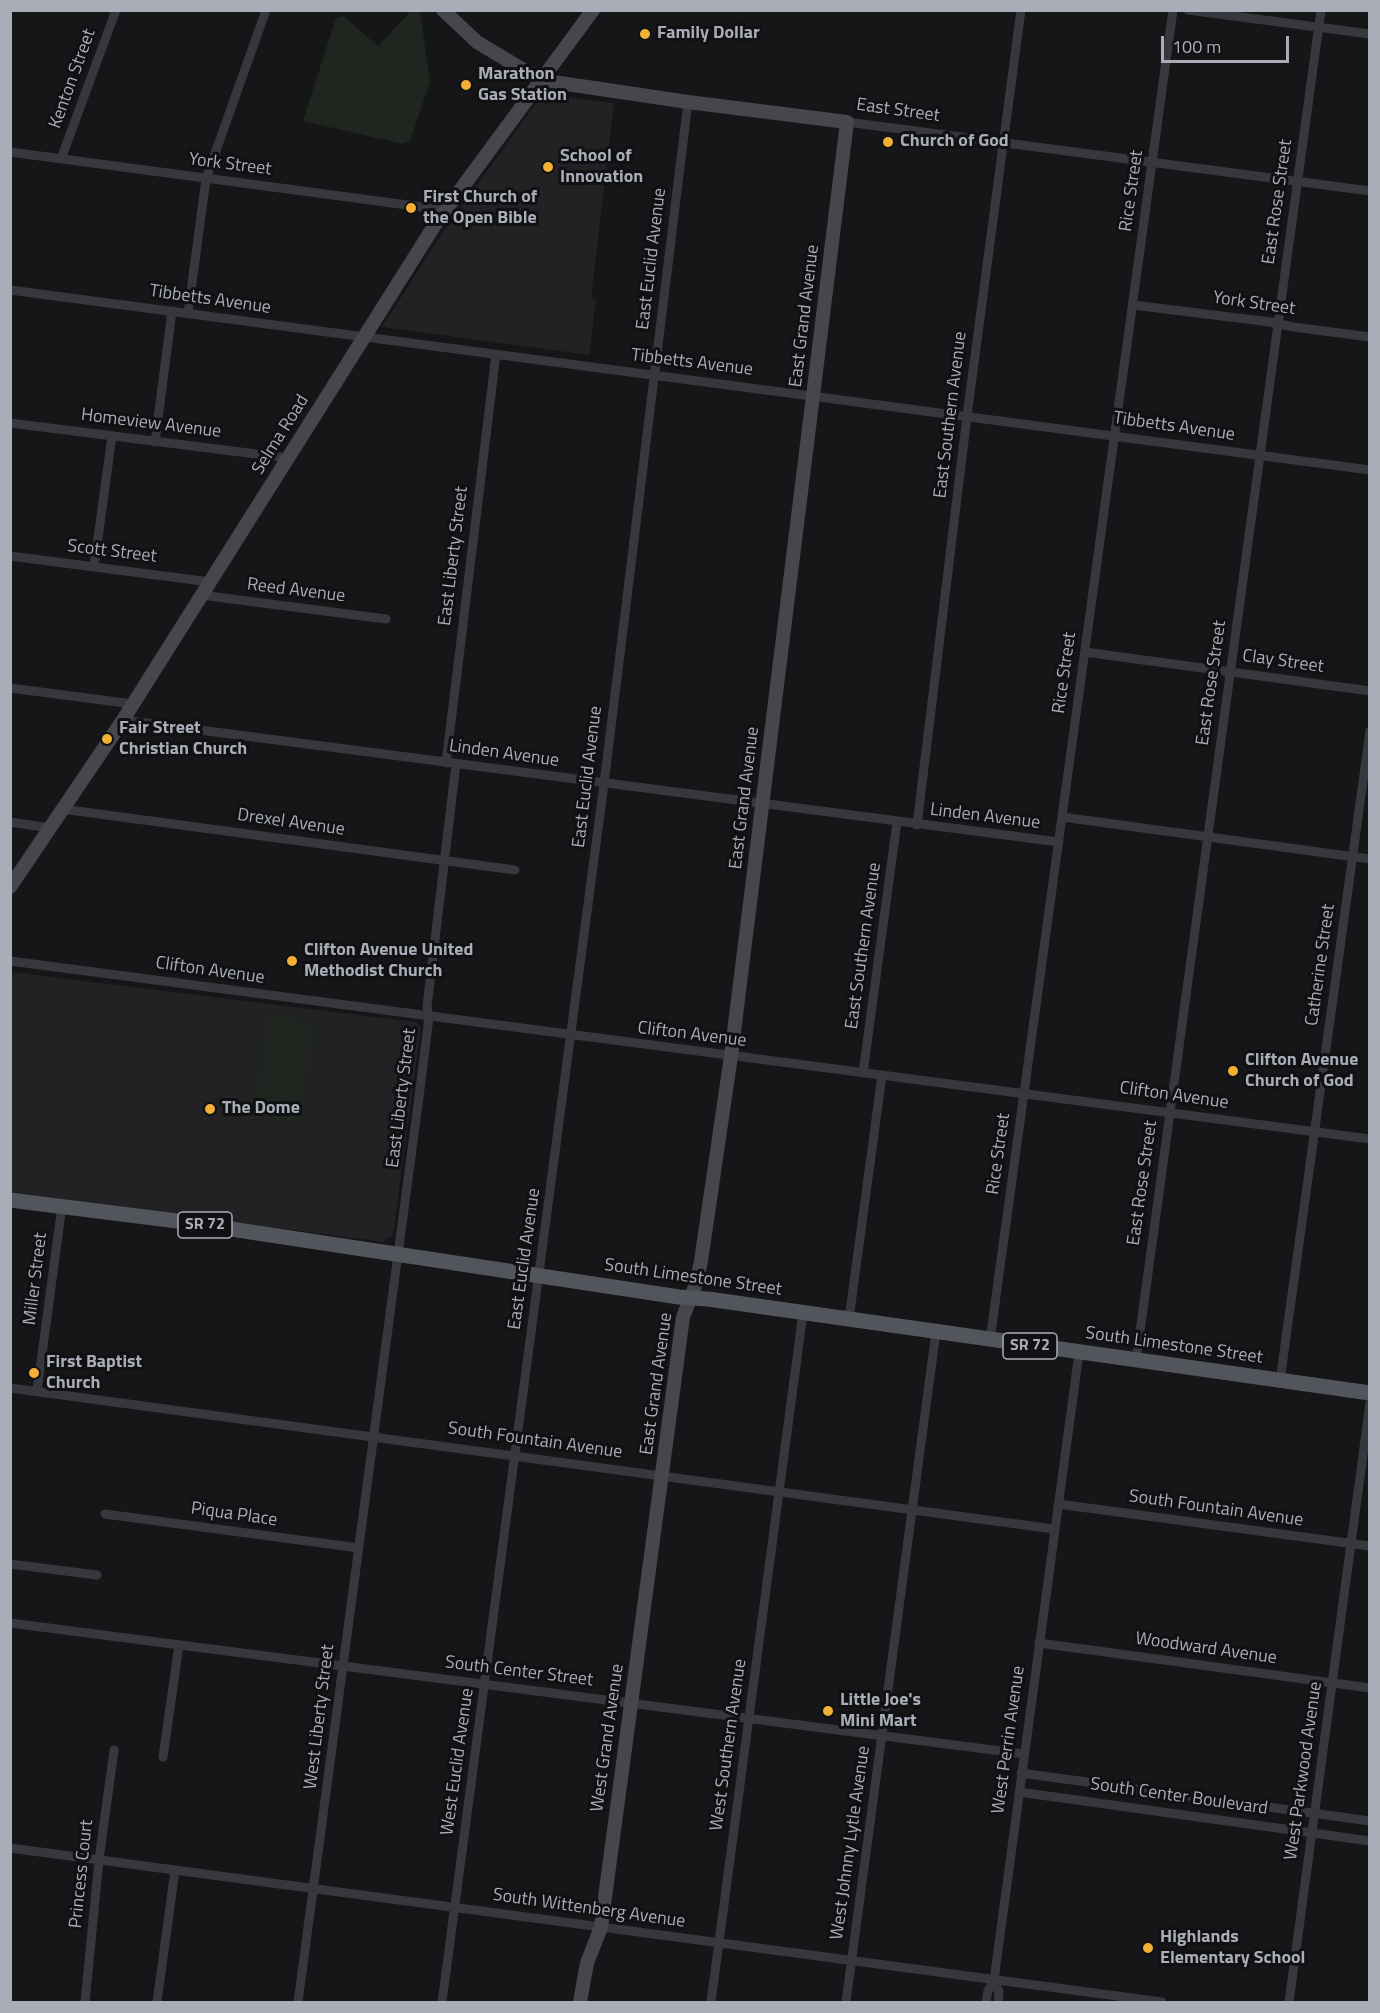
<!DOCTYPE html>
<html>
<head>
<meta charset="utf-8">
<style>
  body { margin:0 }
  #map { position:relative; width:1380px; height:2013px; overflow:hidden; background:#161618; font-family:"Titillium Web",sans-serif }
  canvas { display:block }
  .frame { position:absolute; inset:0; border:12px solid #a8adb8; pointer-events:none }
  .scale { position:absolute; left:1161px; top:36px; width:128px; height:27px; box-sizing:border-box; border:3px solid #a8adb8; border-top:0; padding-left:8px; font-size:18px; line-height:21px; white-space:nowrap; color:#a8adb8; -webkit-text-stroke:4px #111113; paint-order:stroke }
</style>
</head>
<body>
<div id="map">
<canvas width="1380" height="2013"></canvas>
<div class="frame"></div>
<div class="scale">100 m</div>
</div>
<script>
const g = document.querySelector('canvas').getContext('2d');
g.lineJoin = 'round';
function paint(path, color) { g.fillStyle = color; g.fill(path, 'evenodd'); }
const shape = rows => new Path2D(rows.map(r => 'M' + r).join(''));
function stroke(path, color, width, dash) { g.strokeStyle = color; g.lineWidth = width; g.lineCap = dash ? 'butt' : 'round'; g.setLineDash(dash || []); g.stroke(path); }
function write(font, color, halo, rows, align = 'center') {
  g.font = font + ' "Titillium Web",sans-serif'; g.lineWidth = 6; g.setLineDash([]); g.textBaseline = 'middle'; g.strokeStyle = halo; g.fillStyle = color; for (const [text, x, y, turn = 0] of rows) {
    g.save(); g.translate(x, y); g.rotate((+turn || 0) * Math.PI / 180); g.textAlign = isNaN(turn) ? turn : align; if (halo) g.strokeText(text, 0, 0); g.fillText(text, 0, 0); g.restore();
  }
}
paint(shape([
  [546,95,614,103,591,299,596,300,589,355,382,327,443,232,539,99],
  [11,972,416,1022,421,1027,393,1235,383,1242,11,1192]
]), '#222225');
paint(shape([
  [411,11,420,11,430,82,410,141,403,144,303,121,336,18,343,16,378,46],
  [268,1016,314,1022,301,1123,255,1116]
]), '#1e261f');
stroke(shape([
  [1188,10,1370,34],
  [847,122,1370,191],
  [10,152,445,210],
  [61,159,116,10],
  [10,290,1370,470],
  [1133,305,1270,322,1293,327,1370,337],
  [188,313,206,179,266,10],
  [10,423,288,458],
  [155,442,172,311],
  [10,556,210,582],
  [94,567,112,436],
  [201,595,386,619],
  [1085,652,1370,691],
  [10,688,133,704],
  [123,720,1059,842],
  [446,763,496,354],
  [62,809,515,870],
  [1062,817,1370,859],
  [10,822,50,828],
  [917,825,967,416,1021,10],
  [10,961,1370,1139],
  [863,1073,897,822],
  [849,1319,882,1075],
  [990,1340,1173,10],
  [1136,1361,1321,10],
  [1280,1381,1370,731],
  [10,1388,1054,1529],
  [37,1391,62,1206],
  [1058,1504,1370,1546],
  [105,1514,359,1548],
  [10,1564,97,1575],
  [10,1623,1024,1754],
  [1039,1643,1370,1688],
  [163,1757,179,1645],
  [1021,1773,1370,1821],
  [1019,1792,1370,1841],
  [10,1848,1162,2002],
  [994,1980,999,1992,998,2002],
  [85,2002,99,1860,114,1750],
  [157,2002,175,1870],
  [298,2002,419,1097,429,1017,427,1006,456,764],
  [442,2002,604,784,688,102],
  [711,2002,803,1313],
  [846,2002,936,1332],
  [986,2002,988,1991,994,1980,1079,1353],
  [1289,2002,1370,1403]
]), '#37383d', 9);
stroke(shape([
  [443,10,477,42,540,80,688,102,847,122,731,1056,701,1261,696,1284,683,1317,601,1927,587,1963,580,2002],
  [10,887,123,720,436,223,593,10]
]), '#45474d', 14);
stroke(shape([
  [10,1200,185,1222,679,1297,708,1299,1370,1393]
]), '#53555c', 15);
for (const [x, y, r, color] of [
  [645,34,6,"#f2b134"],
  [466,85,6,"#f2b134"],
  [888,142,6,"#f2b134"],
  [548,167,6,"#f2b134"],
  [411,208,6,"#f2b134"],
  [107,739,6,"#f2b134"],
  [292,961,6,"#f2b134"],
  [1233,1071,6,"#f2b134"],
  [210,1109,6,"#f2b134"],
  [34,1373,6,"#f2b134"],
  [828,1711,6,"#f2b134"],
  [1148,1948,6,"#f2b134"]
]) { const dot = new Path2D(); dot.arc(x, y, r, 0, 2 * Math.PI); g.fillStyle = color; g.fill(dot); stroke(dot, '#111113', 2); }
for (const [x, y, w] of [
  [205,1225,54],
  [1030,1346,54]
]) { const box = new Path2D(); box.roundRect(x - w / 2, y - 13, w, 26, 4.5); g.fillStyle = '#111113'; g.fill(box); stroke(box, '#a8adb8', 1.5); }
write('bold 16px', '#a8adb8', null, [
  ["SR 72",205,1225],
  ["SR 72",1030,1346]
]);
write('bold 18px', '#a8adb8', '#111113', [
  ["Family Dollar",657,34],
  ["Marathon",478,75],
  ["Gas Station",478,96],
  ["Church of God",900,142],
  ["School of",560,157],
  ["Innovation",560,178],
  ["First Church of",423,198],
  ["the Open Bible",423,219],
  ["Fair Street",119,729],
  ["Christian Church",119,750],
  ["Clifton Avenue United",304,951],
  ["Methodist Church",304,972],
  ["Clifton Avenue",1245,1061],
  ["Church of God",1245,1082],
  ["The Dome",222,1109],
  ["First Baptist",46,1363],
  ["Church",46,1384],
  ["Little Joe's",840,1701],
  ["Mini Mart",840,1722],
  ["Highlands",1160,1938],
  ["Elementary School",1160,1959]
], 'left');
write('18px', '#a8adb8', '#111113', [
  ["Kenton Street",73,79,-70],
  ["East Street",898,111,8],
  ["York Street",230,165,7],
  ["Rice Street",1132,191,-82],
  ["East Rose Street",1278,202,-82],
  ["East Euclid Avenue",652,259,-83],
  ["Tibbetts Avenue",210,300,8],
  ["York Street",1254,304,8],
  ["East Grand Avenue",805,316,-83],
  ["Tibbetts Avenue",692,363,7],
  ["East Southern Avenue",951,415,-83],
  ["Homeview Avenue",151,424,7],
  ["Tibbetts Avenue",1174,427,8],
  ["Selma Road",281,435,-58],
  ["Scott Street",112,552,7],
  ["East Liberty Street",454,556,-83],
  ["Reed Avenue",296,591,7],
  ["Clay Street",1283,662,8],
  ["Rice Street",1065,673,-82],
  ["East Rose Street",1212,683,-82],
  ["Linden Avenue",504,754,8],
  ["East Euclid Avenue",588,777,-83],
  ["East Grand Avenue",745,798,-83],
  ["Linden Avenue",985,817,7],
  ["Drexel Avenue",291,823,8],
  ["East Southern Avenue",864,946,-82],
  ["Catherine Street",1321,965,-82],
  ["Clifton Avenue",210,971,8],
  ["Clifton Avenue",692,1035,7],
  ["Clifton Avenue",1174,1096,8],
  ["East Liberty Street",402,1098,-83],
  ["Rice Street",999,1154,-82],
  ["East Rose Street",1143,1183,-82],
  ["East Euclid Avenue",525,1259,-82],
  ["South Limestone Street",693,1278,8],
  ["Miller Street",36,1279,-83],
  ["South Limestone Street",1174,1346,8],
  ["East Grand Avenue",657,1384,-82],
  ["South Fountain Avenue",535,1441,8],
  ["South Fountain Avenue",1216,1509,8],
  ["Piqua Place",234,1515,8],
  ["Woodward Avenue",1206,1649,8],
  ["South Center Street",519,1672,7],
  ["West Liberty Street",320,1717,-83],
  ["West Grand Avenue",608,1738,-82],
  ["West Perrin Avenue",1009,1740,-82],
  ["West Southern Avenue",729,1745,-82],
  ["West Euclid Avenue",458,1762,-82],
  ["West Parkwood Avenue",1304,1771,-82],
  ["South Center Boulevard",1179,1797,8],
  ["West Johnny Lytle Avenue",851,1843,-82],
  ["Princess Court",82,1874,-84],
  ["South Wittenberg Avenue",589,1909,8]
]);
</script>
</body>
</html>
